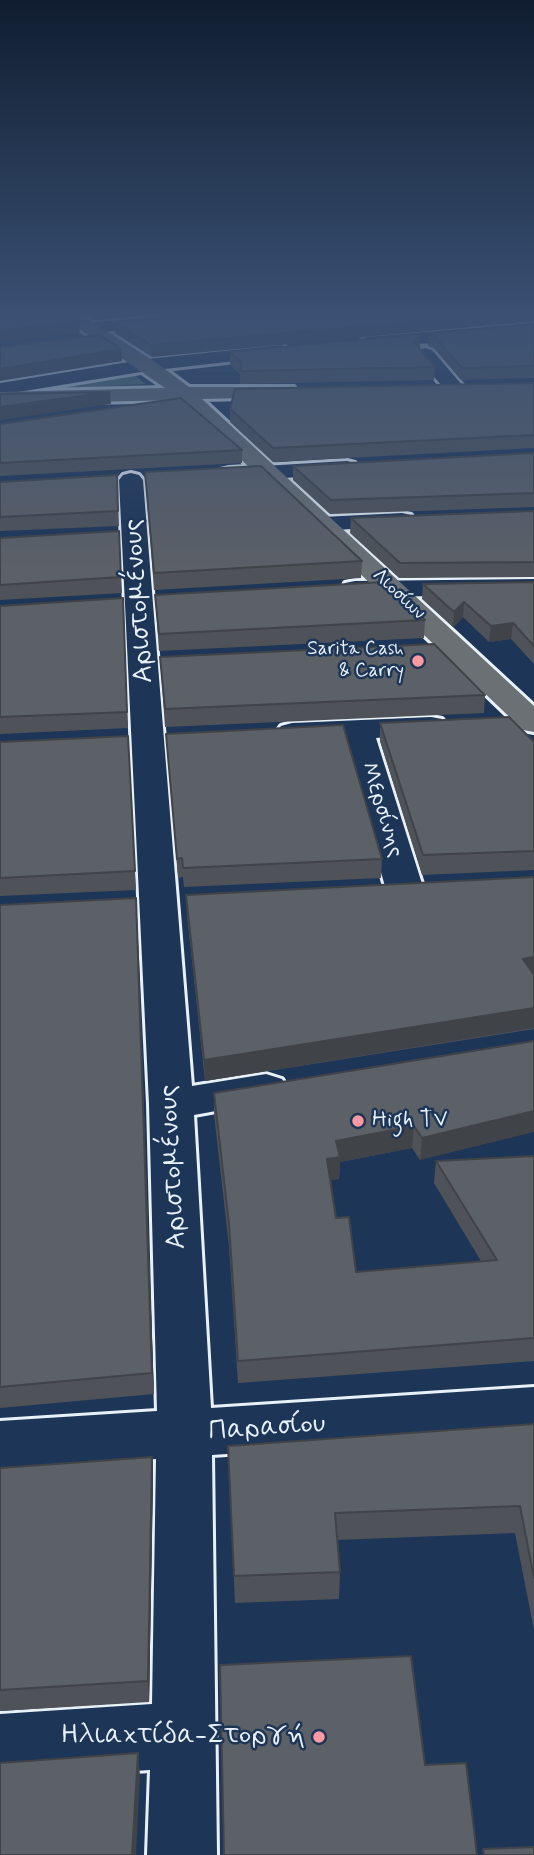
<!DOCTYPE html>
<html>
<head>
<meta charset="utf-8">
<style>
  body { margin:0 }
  canvas { display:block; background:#1d3557 }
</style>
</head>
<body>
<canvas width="534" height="1855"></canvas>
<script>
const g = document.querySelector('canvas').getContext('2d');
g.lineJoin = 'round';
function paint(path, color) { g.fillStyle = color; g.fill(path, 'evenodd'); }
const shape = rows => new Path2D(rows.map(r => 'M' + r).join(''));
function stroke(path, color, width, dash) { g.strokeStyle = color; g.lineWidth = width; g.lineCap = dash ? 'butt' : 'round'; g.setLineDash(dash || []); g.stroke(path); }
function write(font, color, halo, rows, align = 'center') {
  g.font = font + ' Mynerve,sans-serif'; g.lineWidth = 5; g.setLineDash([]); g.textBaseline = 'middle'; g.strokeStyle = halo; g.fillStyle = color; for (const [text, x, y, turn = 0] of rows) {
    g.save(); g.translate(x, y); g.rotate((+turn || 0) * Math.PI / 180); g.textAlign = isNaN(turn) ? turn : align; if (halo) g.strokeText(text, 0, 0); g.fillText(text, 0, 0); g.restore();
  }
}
paint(shape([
  [130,372,146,384,37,390,35,387]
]), '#547473');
const minor = shape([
  [206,312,268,312,259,317,89,333,80,328,89,323,206,312],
  [534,323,534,333,367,349,358,343,367,337,534,323],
  [282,345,291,351,289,355,147,371,0,395,0,383,147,359,282,345],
  [425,348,432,350,462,385,465,389,462,393,448,393,418,358,416,354,418,350,425,348],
  [347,461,355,463,358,468,355,473,229,482,221,480,217,475,221,470,229,468,347,461],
  [131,473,139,475,143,480,192,1086,266,1074,282,1079,288,1089,282,1099,194,1115,211,1408,534,1387,534,1433,212,1455,217,1855,147,1855,150,1770,0,1780,0,1714,152,1704,156,1459,0,1469,0,1421,157,1411,149,1104,119,480,123,475,131,473],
  [402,513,411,515,414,520,411,525,322,531,313,529,310,524,313,519,322,517,402,513],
  [534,579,534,595,355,597,345,595,342,589,345,583,355,581,534,579],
  [431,717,442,719,447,726,442,733,376,738,424,890,418,898,405,901,392,898,386,890,344,740,292,743,281,740,276,733,281,726,292,723,431,717]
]);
const major = shape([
  [55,312,76,312,154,361,189,387,294,387,297,391,294,395,287,397,202,399,534,706,534,732,523,730,179,400,0,404,0,392,165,388,55,312]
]);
stroke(minor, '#e8f1f8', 6);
stroke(major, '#e8f1f8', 6);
paint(minor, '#1d3557');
paint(major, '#6a7074');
paint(shape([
  [80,312,182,312,94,320],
  [225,312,152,357,115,333,114,322],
  [534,324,534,378,461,380,434,348,428,346,428,334],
  [420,347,419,348,435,367,434,380,240,384,240,374,230,365,230,352],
  [534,383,534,448,273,462,230,422,230,409],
  [0,424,242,450,242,463,0,476],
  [534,453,534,507,330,514,293,480,293,466],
  [145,472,362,561,361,578,154,590],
  [117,475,119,526,0,531,0,482],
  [534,511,534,577,399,578,350,533,351,518],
  [119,531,122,593,0,600,0,538],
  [534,582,534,664,511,639,489,642,463,617,453,627,422,599,423,584],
  [155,595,425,620,424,638,159,651],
  [123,598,128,728,0,734,0,606],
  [160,657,485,695,484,713,165,727],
  [380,723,534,742,534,870,422,875,380,741],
  [166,734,382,859,381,878,184,887,183,877,178,878],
  [128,736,136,890,0,896,0,742],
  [534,877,534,1029,205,1081,187,915,186,895],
  [0,905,137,917,154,1394,0,1408],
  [534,1041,420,1160,412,1148,340,1162,339,1179,330,1180,336,1218,356,1272,481,1261,434,1183,436,1161,534,1156,534,1361,238,1383,229,1246,214,1114,214,1093],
  [534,1424,534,1630,515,1533,337,1540,340,1572,339,1599,235,1603,228,1446],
  [152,1457,153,1479,149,1702,0,1711,0,1468]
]), '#4f5359');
paint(shape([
  [93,312,182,312,94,320],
  [518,312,534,312,534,321,152,357,151,345],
  [79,321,80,332,0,342,0,330],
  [420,334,420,347,414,355,414,342],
  [121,349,122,361,0,381,0,369],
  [110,392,111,404,0,420,0,407],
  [464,602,463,617,453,627,454,612],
  [513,623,511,639,489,642,491,626],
  [137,917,154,1394,152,1373],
  [534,957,534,978,523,959],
  [534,1008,534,1028,205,1081,204,1060],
  [534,1111,534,1132,420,1160,422,1138],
  [414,1126,412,1148,340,1162,339,1179,326,1181,327,1159,336,1141],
  [152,1457,153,1479,149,1702,148,1681],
  [138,1753,140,1775,136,1855,132,1855]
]), '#404348');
const building = shape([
  [0,312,65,312,79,321,0,330,0,312],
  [225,312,518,312,151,345,114,322,225,312],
  [534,324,534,366,462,368,435,337,428,334,534,324],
  [420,334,414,342,435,367,240,371,242,363,230,352,420,334],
  [99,335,121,349,0,369,0,347,99,335],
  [534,383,534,435,273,448,230,409,235,389,534,383],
  [110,392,0,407,0,394,110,392],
  [181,398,242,450,0,463,0,424,181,398],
  [534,453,534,493,331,500,293,466,534,453],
  [261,466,362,561,154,573,145,472,261,466],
  [117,475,118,511,0,517,0,482,117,475],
  [534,511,534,562,400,563,351,518,534,511],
  [119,531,121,577,0,585,0,538,119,531],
  [384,582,425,620,159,634,155,595,384,582],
  [534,582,534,646,513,623,491,626,464,602,454,612,423,584,534,582],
  [123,598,127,712,0,717,0,606,123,598],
  [434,644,485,695,165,709,160,657,434,644],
  [509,717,534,742,534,851,423,855,380,723,509,717],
  [343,725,382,859,183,868,182,858,177,859,166,734,343,725],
  [128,736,135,871,0,878,0,742,128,736],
  [534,877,534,957,523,959,534,975,534,1008,204,1060,186,895,534,877],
  [136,898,152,1373,0,1387,0,905,136,898],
  [534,1041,534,1111,422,1138,414,1126,336,1141,340,1157,327,1159,336,1218,349,1217,356,1272,497,1260,436,1161,534,1156,534,1338,238,1361,229,1224,214,1093,534,1041],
  [534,1424,534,1578,520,1506,335,1513,340,1572,234,1576,228,1446,534,1424],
  [152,1457,148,1681,0,1690,0,1468,152,1457],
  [411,1656,425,1765,466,1763,477,1855,224,1855,220,1665,411,1656],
  [138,1753,132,1855,0,1855,0,1763,138,1753],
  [534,1847,534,1855,484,1855,483,1849,534,1847]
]);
paint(building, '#5c6067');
stroke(building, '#404348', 2);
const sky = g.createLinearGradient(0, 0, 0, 571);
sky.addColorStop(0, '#101d30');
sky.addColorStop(0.55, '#3a5174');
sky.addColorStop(1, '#3a517400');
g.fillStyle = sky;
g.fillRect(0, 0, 534, 571);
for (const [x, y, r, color] of [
  [418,661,7,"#ff9aa2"],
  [358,1121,7,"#ff9aa2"],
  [319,1737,7,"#ff9aa2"]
]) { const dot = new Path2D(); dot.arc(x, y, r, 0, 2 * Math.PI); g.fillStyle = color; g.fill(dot); stroke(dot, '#1d3557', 2.5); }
write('19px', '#e8f1f8', '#1d3557', [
  ["Λιοσίων",398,595,43]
]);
write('19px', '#e8f1f8', '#1d3557', [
  ["Sarita Cash",404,650],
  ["& Carry",404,672]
], 'right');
write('23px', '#e8f1f8', '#1d3557', [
  ["Μερσίνης",381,810,73]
]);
write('23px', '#e8f1f8', '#1d3557', [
  ["High TV",372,1121]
], 'left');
write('28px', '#e8f1f8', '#1d3557', [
  ["Αριστομένους",140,601,-94],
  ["Αριστομένους",174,1167,-93],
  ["Παρασίου",267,1429,-4]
]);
write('28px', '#e8f1f8', '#1d3557', [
  ["Ηλιαχτίδα-Στοργή",305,1737]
], 'right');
</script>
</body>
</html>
